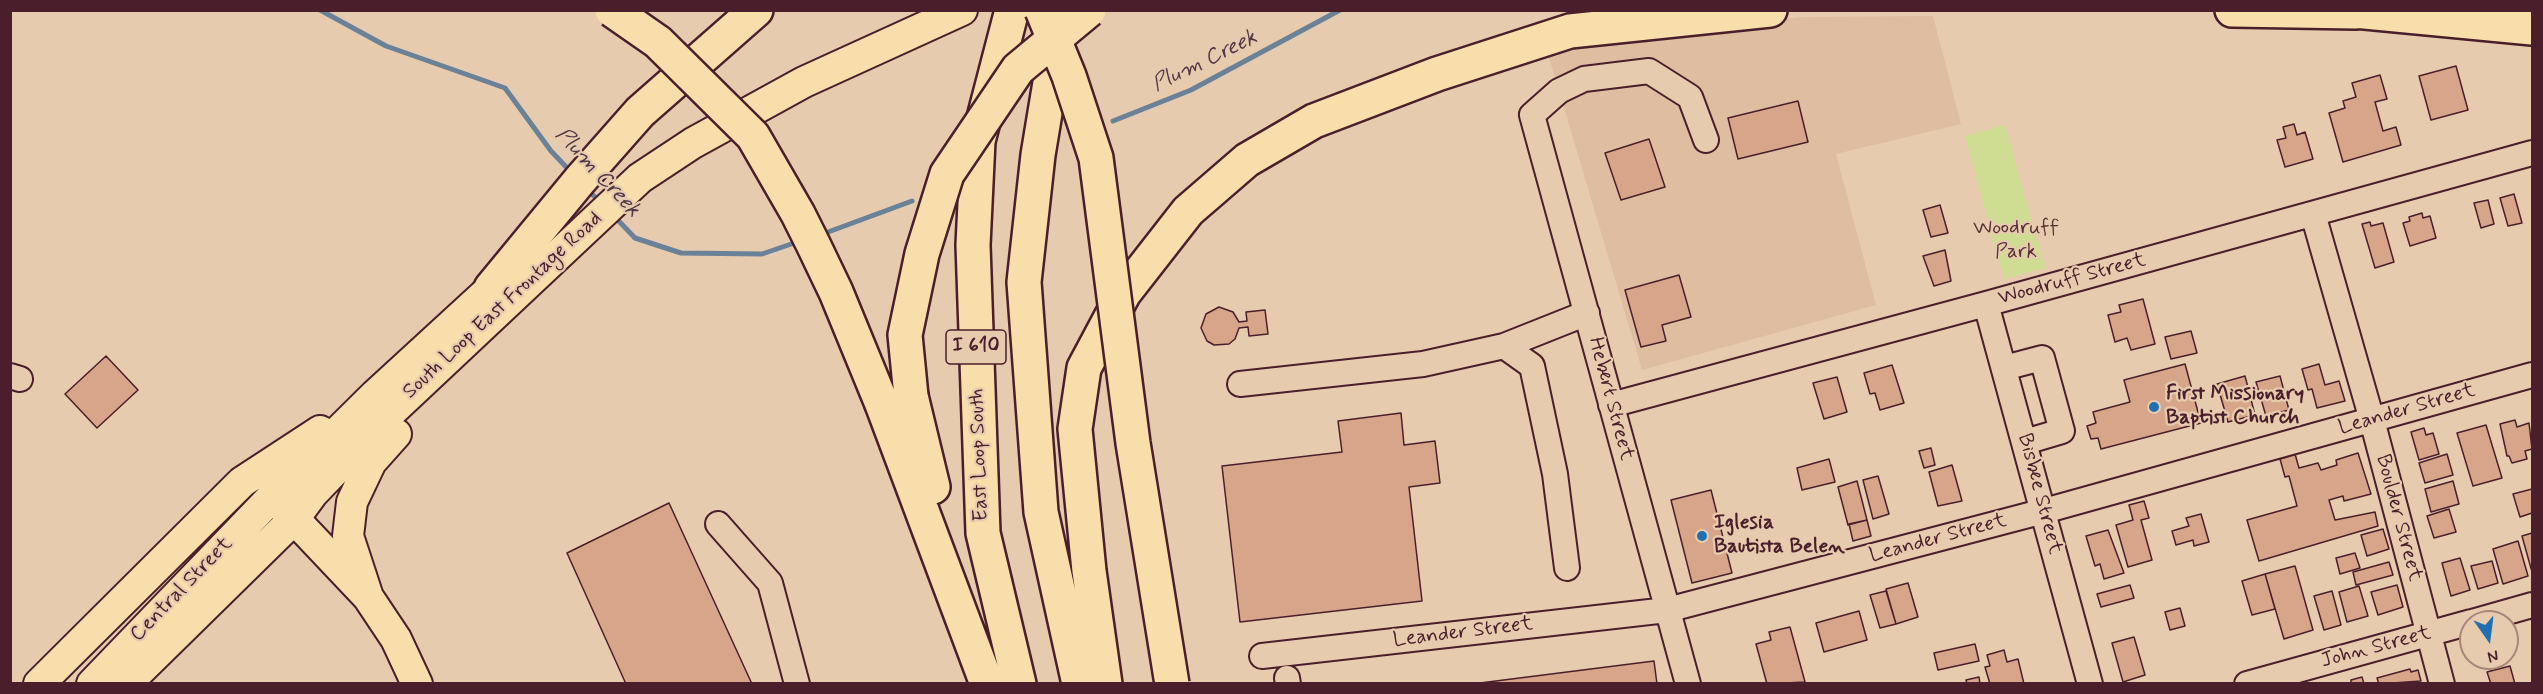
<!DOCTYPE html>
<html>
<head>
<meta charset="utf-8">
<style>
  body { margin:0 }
  #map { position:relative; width:2543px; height:694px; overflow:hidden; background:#e7cbae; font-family:Mynerve,sans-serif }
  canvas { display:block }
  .frame { position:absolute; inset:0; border:12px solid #4a1f2b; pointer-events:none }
  .north { position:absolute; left:2459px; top:610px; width:60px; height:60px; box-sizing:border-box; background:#e7cbae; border:2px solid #a8867a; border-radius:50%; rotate:166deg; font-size:16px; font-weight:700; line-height:24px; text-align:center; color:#4a1f2b }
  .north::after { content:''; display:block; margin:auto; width:21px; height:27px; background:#1f6fb2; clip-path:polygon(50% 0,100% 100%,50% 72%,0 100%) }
</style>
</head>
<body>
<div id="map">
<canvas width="2543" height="694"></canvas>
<div class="frame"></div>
<div class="north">N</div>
</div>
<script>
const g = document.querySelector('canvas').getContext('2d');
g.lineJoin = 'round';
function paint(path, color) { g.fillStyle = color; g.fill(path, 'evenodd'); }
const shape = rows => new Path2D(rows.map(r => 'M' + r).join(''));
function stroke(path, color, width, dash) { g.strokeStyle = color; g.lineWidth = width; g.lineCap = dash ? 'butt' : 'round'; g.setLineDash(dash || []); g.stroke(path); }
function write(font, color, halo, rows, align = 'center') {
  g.font = font + ' Mynerve,sans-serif'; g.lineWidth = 4.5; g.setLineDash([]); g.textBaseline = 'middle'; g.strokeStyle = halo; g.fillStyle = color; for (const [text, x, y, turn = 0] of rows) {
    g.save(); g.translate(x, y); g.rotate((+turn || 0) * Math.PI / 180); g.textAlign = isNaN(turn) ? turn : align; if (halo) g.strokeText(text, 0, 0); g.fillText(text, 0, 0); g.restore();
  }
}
paint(shape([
  [1933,16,1961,124,1836,154,1876,305,1642,370,1548,54,1662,31,1803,17]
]), '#dfbda1');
paint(shape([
  [2005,125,2045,268,2004,279,1965,136]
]), '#cedd91');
stroke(shape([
  [320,10,386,46,505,88,551,151,571,172],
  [1113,121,1191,90,1340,10],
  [586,188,600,202],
  [613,215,635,238,681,253,762,254,800,241],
  [820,235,912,201]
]), '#698297', 5);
const building = shape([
  [2456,66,2468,110,2431,120,2419,76,2456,66],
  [2380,75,2387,99,2375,102,2383,131,2396,127,2401,145,2343,162,2329,113,2345,108,2343,101,2356,97,2352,83,2380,75],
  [1798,101,1808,142,1738,159,1728,118,1798,101],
  [2294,124,2297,135,2305,132,2313,159,2285,167,2277,140,2286,138,2283,127,2294,124],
  [1649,139,1665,187,1621,200,1605,153,1649,139],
  [2514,194,2522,223,2508,226,2500,198,2514,194],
  [2488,200,2494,224,2481,228,2474,203,2488,200],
  [1940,205,1948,233,1931,237,1923,210,1940,205],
  [2422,213,2423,218,2430,216,2436,238,2410,246,2403,223,2410,221,2409,217,2422,213],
  [2370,222,2371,226,2383,223,2394,262,2375,268,2362,224,2370,222],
  [1945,250,1951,281,1934,286,1923,256,1945,250],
  [1679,275,1691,317,1662,325,1666,341,1641,347,1625,290,1679,275],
  [2143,299,2155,344,2131,350,2127,338,2115,342,2108,315,2121,312,2119,305,2143,299],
  [1219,307,1233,312,1239,322,1247,321,1246,312,1265,310,1268,334,1249,336,1248,327,1239,328,1235,339,1229,344,1214,345,1207,341,1201,328,1206,314,1219,307],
  [2191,331,2197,353,2171,359,2165,337,2191,331],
  [106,356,138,390,97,428,65,394,106,356],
  [2185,364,2201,423,2101,449,2098,438,2091,439,2087,426,2096,423,2093,412,2130,402,2124,380,2185,364],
  [2319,364,2325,385,2339,381,2345,401,2317,408,2312,389,2308,390,2302,369,2319,364],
  [1892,365,1904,403,1880,410,1875,393,1870,394,1864,373,1892,365],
  [2245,376,2255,415,2228,422,2217,384,2245,376],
  [2280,376,2289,410,2266,416,2256,382,2280,376],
  [1837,377,1847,412,1824,419,1813,383,1837,377],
  [1401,413,1404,445,1435,441,1440,483,1409,487,1422,601,1240,622,1222,466,1342,452,1338,421,1401,413],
  [2515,420,2517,427,2529,423,2532,449,2525,451,2527,459,2512,463,2509,456,2507,456,2500,424,2515,420],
  [2486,425,2502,478,2473,486,2457,433,2486,425],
  [2424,428,2426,435,2433,433,2439,454,2419,460,2411,432,2424,428],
  [1931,448,1935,465,1924,468,1919,451,1931,448],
  [2358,453,2371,494,2344,501,2343,496,2329,500,2335,520,2375,512,2378,526,2259,561,2247,520,2297,506,2289,476,2285,477,2280,459,2295,454,2299,468,2318,463,2321,470,2337,465,2336,460,2358,453],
  [2447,454,2453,475,2425,483,2419,463,2447,454],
  [1829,459,1835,482,1802,490,1797,468,1829,459],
  [1952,465,1962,501,1938,506,1929,472,1952,465],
  [1878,476,1889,514,1873,519,1863,480,1878,476],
  [1857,481,1867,520,1848,525,1838,487,1857,481],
  [2453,481,2459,504,2431,512,2425,489,2453,481],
  [2532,489,2532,513,2520,517,2513,494,2532,489],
  [1711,490,1732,573,1692,583,1671,500,1711,490],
  [2144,501,2149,518,2141,520,2152,560,2128,567,2116,525,2133,520,2129,505,2144,501],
  [669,503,752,684,626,684,567,553,669,503],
  [2449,509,2456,532,2434,538,2427,516,2449,509],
  [2201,514,2209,542,2194,546,2193,540,2176,545,2172,531,2189,526,2186,518,2201,514],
  [1867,520,1871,536,1853,541,1849,524,1867,520],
  [2383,529,2389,549,2367,556,2361,535,2383,529],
  [2108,530,2124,573,2104,579,2100,564,2095,566,2086,536,2108,530],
  [2532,533,2532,572,2522,536,2532,533],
  [2518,541,2528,576,2503,584,2493,549,2518,541],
  [2355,553,2360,568,2340,574,2336,558,2355,553],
  [2460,558,2470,590,2451,596,2442,563,2460,558],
  [2492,561,2498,583,2478,589,2471,566,2492,561],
  [2389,562,2393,575,2356,585,2353,572,2389,562],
  [2295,566,2313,630,2284,639,2265,574,2295,566],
  [2265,574,2275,609,2252,615,2242,581,2265,574],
  [1908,583,1918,617,1896,624,1886,589,1908,583],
  [2130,585,2134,598,2101,607,2097,594,2130,585],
  [2397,585,2403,607,2378,615,2371,592,2397,585],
  [2359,586,2368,616,2347,622,2339,592,2359,586],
  [1886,591,1896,624,1880,628,1870,595,1886,591],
  [2332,591,2341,625,2324,630,2314,596,2332,591],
  [2180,608,2185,626,2170,630,2165,612,2180,608],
  [1859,611,1867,640,1824,652,1816,623,1859,611],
  [1790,627,1805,682,1767,684,1756,644,1771,640,1769,632,1790,627],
  [2134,637,2145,675,2123,682,2112,643,2134,637],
  [1975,644,1979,661,1938,670,1934,653,1975,644],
  [2004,650,2007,662,2018,659,2024,684,1990,684,1985,667,1990,666,1987,655,2004,650],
  [1654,661,1657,684,1472,684,1654,661],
  [2510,666,2515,684,2491,684,2487,672,2510,666],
  [2410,669,2411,672,2418,670,2421,681,2379,684,2377,678,2410,669],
  [1979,677,1980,684,1967,684,1966,680,1979,677],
  [2362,677,2364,684,2351,684,2351,680,2362,677]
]);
paint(building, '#d7a68a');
stroke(building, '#4a1f2b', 1.5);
const minor = shape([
  [2313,214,2372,420,2442,684],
  [1986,304,2090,684],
  [1504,346,1587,313],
  [2004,368,2042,358,2062,431,2025,442],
  [10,376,20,379],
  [1240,384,1423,364,1504,346,1532,366,1555,474,1567,568],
  [1611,405,1986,304,2532,153],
  [718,524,770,583,797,684],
  [2472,622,2532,605],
  [1262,656,1667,610,2044,511,2532,375],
  [1287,678,1288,684],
  [1688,684,1532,115,1559,91,1584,79,1649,71,1690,97,1706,140],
  [2247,684,2471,622]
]);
const major = shape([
  [280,504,368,597,396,639,417,684],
  [368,597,348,536,352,502,371,462,396,434],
  [39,684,242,482,320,431],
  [92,684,273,496,375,395,509,272],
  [126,684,294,519,313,493,393,410,640,178,693,143,804,82,962,10]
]);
const highway = shape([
  [1012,10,978,141,973,245,983,533,1019,684],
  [1062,10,1038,155,1024,282,1041,512,1079,684],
  [2232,10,2356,12],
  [2344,10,2532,28],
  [491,288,580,180,640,112,756,10],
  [911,396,933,487],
  [882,404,987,684],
  [1105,684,1089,571,1075,429,1084,368,1124,293,1188,211,1247,160,1314,121,1437,74,1570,31,1770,10]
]);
stroke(minor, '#4a1f2b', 28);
stroke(major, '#4a1f2b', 34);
stroke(highway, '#4a1f2b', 38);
stroke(minor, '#e7cbae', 24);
stroke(major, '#f8deab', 30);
stroke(highway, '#f8deab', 33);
const highwayBridge = shape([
  [612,10,658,42,753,136,798,214,813,244,836,292,882,404],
  [1042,10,1069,76,1096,158,1133,443,1172,684],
  [911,396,905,335,922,254,947,174,1018,69,1089,10]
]);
stroke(highwayBridge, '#4a1f2b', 38, []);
stroke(highwayBridge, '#f8deab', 33);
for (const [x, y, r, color] of [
  [2154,407,6,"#1f6fb2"],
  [1702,536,6,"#1f6fb2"]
]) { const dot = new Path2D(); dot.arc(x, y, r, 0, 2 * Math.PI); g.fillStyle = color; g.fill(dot); stroke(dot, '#e7cbae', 2); }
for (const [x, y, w] of [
  [976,347,60]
]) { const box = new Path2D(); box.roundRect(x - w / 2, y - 17, w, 34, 4.5); g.fillStyle = '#e7cbae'; g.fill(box); stroke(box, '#4a1f2b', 1.5); }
write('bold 20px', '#4a1f2b', null, [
  ["I 610",976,347]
]);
write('21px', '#573235', '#e7cbae', [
  ["Woodruff",2016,229],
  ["Park",2016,253]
]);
write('21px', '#4a1f2b', '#e7cbae', [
  ["Woodruff Street",2072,280,-15],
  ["South Loop East Frontage Road",503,306,-43],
  ["Hebert Street",1610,399,75],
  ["Leander Street",2407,410,-16],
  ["East Loop South",980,455,-92],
  ["Bisbee Street",2039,494,75],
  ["Boulder Street",2398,518,75],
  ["Leander Street",1938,539,-15],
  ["Central Street",182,590,-46],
  ["Leander Street",1463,633,-7],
  ["John Street",2376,648,-15]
]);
write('bold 21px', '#4a1f2b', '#e7cbae', [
  ["First Missionary",2166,395],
  ["Baptist Church",2166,419],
  ["Iglesia",1714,524],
  ["Bautista Belen",1714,548]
], 'left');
write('italic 22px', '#523846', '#e7cbae', [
  ["Plum Creek",1205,62,-26],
  ["Plum Creek",597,173,47]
]);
</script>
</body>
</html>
